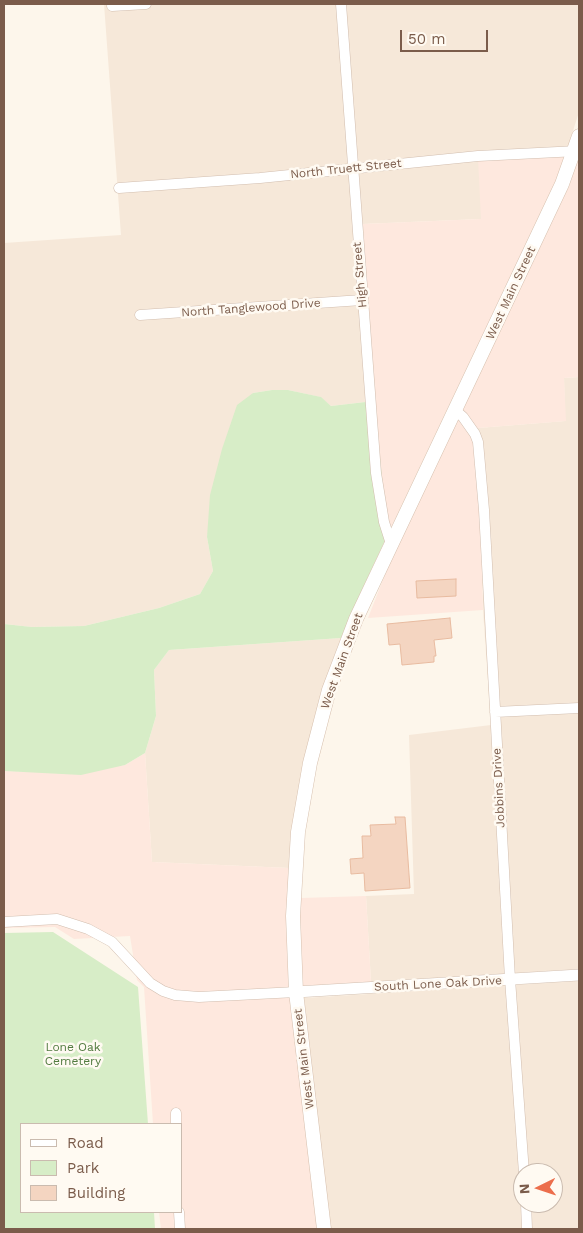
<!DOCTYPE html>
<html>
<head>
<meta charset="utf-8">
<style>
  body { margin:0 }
  #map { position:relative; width:583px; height:1233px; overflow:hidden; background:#fdf6eb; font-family:"Work Sans",sans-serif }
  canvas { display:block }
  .frame { position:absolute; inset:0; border:5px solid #7b5c4b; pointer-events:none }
  .legend { position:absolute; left:20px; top:1123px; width:162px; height:90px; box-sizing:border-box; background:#fffaf2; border:1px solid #cabbaf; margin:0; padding:6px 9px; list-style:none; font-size:15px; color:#7b5c4b }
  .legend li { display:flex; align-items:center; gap:10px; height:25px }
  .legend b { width:25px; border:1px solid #cabbaf }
  .north { position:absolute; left:513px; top:1163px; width:50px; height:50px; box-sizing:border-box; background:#fffaf2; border:1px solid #cabbaf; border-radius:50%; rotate:266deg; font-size:14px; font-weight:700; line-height:20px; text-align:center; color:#7b5c4b }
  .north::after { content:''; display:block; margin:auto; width:18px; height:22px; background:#ec6e4c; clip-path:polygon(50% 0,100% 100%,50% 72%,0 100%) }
  .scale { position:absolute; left:400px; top:30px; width:88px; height:22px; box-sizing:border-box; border:2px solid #7b5c4b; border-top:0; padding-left:6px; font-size:15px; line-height:18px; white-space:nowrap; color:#7b5c4b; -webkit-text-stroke:4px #fffaf2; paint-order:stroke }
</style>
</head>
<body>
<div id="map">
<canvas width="583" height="1233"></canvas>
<div class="frame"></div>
<ul class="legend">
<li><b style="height:6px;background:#fff"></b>Road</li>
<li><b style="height:14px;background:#d7edc7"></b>Park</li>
<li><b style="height:14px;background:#f4d5c1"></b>Building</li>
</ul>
<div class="north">N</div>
<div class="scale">50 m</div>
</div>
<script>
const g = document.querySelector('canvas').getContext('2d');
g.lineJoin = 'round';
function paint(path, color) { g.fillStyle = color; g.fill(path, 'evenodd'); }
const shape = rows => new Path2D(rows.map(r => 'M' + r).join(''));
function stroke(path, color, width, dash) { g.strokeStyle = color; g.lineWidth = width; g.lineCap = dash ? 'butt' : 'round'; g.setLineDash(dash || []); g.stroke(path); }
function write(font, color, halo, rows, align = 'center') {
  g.font = font + ' "Work Sans",sans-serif'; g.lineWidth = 5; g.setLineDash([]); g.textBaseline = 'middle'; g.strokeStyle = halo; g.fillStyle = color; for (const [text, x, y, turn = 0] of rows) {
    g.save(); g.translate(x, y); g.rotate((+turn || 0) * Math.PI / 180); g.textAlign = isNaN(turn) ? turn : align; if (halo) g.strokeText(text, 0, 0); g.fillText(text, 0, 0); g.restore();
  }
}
paint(shape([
  [104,4,579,4,579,112,565,156,481,219,363,224,374,401,331,406,320,397,288,390,272,390,253,393,207,537,213,571,200,594,159,608,84,626,32,627,4,624,4,243,121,235],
  [579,377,579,969,371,982,366,896,414,894,409,735,491,725,483,610,478,428,565,421,564,378],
  [341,638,322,689,303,762,292,831,289,868,152,862,145,753,156,716,154,670,169,650],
  [579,981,579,1229,331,1229,314,1094,304,998],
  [523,1173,553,1173,553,1203,523,1203]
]), '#f6e8d9');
paint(shape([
  [565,156,557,178,388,534,374,401,363,224,481,219,478,158],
  [579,157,579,377,564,378,566,421,478,428,483,610,368,618,391,559,569,186],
  [145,753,152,862,289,868,287,916,290,999,317,1229,161,1229,159,1212,181,1212,181,1124,153,1124,144,987,137,980,130,936,74,939,55,927,4,928,4,771,42,772,125,765],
  [366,896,371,982,302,986,300,916,301,898]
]), '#fee8de');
paint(shape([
  [272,390,288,390,321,397,331,406,374,401,388,534,360,594,341,638,169,650,154,670,156,716,145,753,125,765,81,775,4,771,4,624,32,627,84,626,159,608,200,594,213,571,207,537,210,495,222,449,237,405,253,393],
  [53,932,138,987,148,1124,21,1124,21,1212,154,1212,155,1229,4,1229,4,933]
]), '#d7edc7');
const building = shape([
  [456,579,456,596,417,598,416,581,456,579],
  [450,618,452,638,434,640,436,656,434,656,434,662,402,665,400,644,389,645,387,624,450,618],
  [395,817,405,817,410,888,365,891,364,873,351,874,350,859,363,858,362,836,371,836,370,825,396,824,395,817]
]);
paint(building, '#f4d5c1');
stroke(building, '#e8bba0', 1);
const minor = shape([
  [341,4,376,473,384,522,391,544],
  [112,6,146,4],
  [119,188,260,178,478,156,578,151],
  [140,315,362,300],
  [455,410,463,417,475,434,478,442,484,510,510,979,524,1173],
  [495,712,579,708],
  [4,922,57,919,88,929,112,942,150,983,163,991,175,995,199,997,296,992],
  [176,1113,176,1124],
  [526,1203,527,1229],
  [179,1212,180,1229]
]);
const tertiary = shape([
  [296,992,579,975]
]);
const secondary = shape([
  [324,1229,296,992,293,916,298,832,310,763,329,690,356,619,562,184,579,136]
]);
stroke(minor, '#d2beaf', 11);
stroke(tertiary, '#d2beaf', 12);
stroke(secondary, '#d7c0ae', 15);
stroke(minor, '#fff', 10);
stroke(tertiary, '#fff', 11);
stroke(secondary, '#fff', 14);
write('12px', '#7b5c4b', '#fffaf2', [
  ["North Truett Street",346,169,-6],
  ["High Street",360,275,-95],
  ["West Main Street",511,293,-65],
  ["North Tanglewood Drive",251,308,-4],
  ["West Main Street",342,661,-70],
  ["Jobbins Drive",499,788,-93],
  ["South Lone Oak Drive",438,984,-3],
  ["West Main Street",304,1059,-97]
]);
write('12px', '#527b40', '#fffaf2', [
  ["Lone Oak",73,1047],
  ["Cemetery",73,1061]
]);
</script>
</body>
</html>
